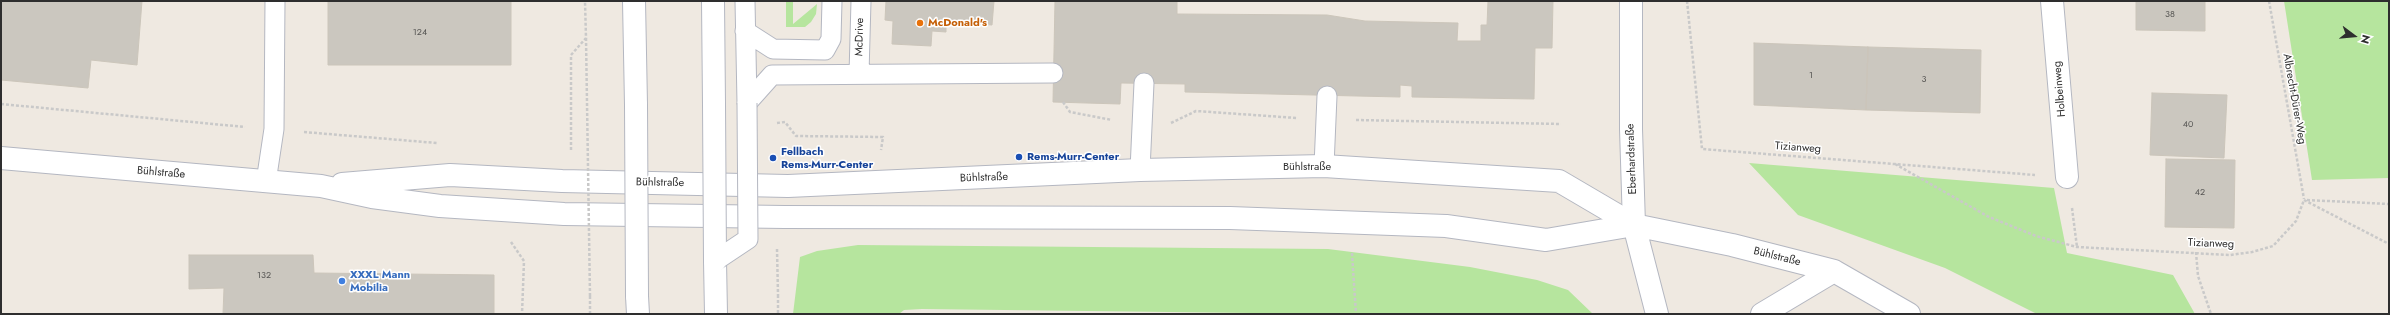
<!DOCTYPE html>
<html>
<head>
<meta charset="utf-8">
<style>
  body { margin:0 }
  #map { position:relative; width:2390px; height:315px; overflow:hidden; background:#efe9e1; font-family:Jost,sans-serif }
  canvas { display:block }
  .frame { position:absolute; inset:0; border:2px solid #2e2e2e; pointer-events:none }
  .north { position:absolute; left:2334px; top:16px; width:40px; height:40px; -webkit-text-stroke:3px #fff; paint-order:stroke; rotate:106deg; font-size:11px; font-weight:700; line-height:16px; text-align:center; color:#2e2e2e }
  .north::after { content:''; display:block; margin:auto; width:14px; height:18px; background:#2e2e2e; clip-path:polygon(50% 0,100% 100%,50% 72%,0 100%) }
</style>
</head>
<body>
<div id="map">
<canvas width="2390" height="315"></canvas>
<div class="frame"></div>
<div class="north">N</div>
</div>
<script>
const g = document.querySelector('canvas').getContext('2d');
g.lineJoin = 'round';
function paint(path, color) { g.fillStyle = color; g.fill(path, 'evenodd'); }
const shape = rows => new Path2D(rows.map(r => 'M' + r).join(''));
function stroke(path, color, width, dash) { g.strokeStyle = color; g.lineWidth = width; g.lineCap = dash ? 'butt' : 'round'; g.setLineDash(dash || []); g.stroke(path); }
function write(font, color, halo, rows, align = 'center') {
  g.font = font + ' Jost,sans-serif'; g.lineWidth = 3; g.setLineDash([]); g.textBaseline = 'middle'; g.strokeStyle = halo; g.fillStyle = color; for (const [text, x, y, turn = 0] of rows) {
    g.save(); g.translate(x, y); g.rotate((+turn || 0) * Math.PI / 180); g.textAlign = isNaN(turn) ? turn : align; if (halo) g.strokeText(text, 0, 0); g.fillText(text, 0, 0); g.restore();
  }
}
paint(shape([
  [786,1,793,1,793,24,817,4,816,14,811,22,805,27,786,27],
  [2284,1,2389,1,2389,178,2312,180],
  [1749,163,2054,188,2067,253,2173,275,2195,314,2037,314,1945,268,1798,215],
  [858,245,1328,249,1470,267,1537,280,1568,290,1593,314,1334,314,922,309,904,310,899,314,793,314,800,257,817,251]
]), '#b6e59e');
const building = shape([
  [1,1,142,1,137,65,91,60,88,88,1,80,1,1],
  [328,1,511,1,511,65,328,65,328,1],
  [886,1,994,1,992,25,946,22,946,32,932,31,931,46,892,44,893,21,885,20,886,1],
  [1055,1,1177,1,1177,14,1327,15,1365,21,1458,23,1457,41,1481,41,1481,25,1487,25,1488,1,1553,1,1552,48,1535,48,1534,99,1412,97,1412,86,1400,85,1400,97,1185,92,1185,84,1121,83,1120,104,1053,102,1055,1],
  [2136,1,2205,1,2205,31,2136,30,2136,1],
  [1754,43,1868,47,1866,110,1754,105,1754,43],
  [1868,47,1981,50,1980,113,1866,110,1868,47],
  [2152,93,2227,95,2224,158,2150,155,2152,93],
  [2166,159,2235,160,2234,228,2165,227,2166,159],
  [189,255,313,255,314,273,494,275,494,314,223,314,224,288,189,289,189,255]
]);
paint(building, '#cbc7bf');
stroke(building, '#cbc5ba', 1);
const service = shape([
  [745,1,747,103],
  [745,31,773,49,825,50,831,39,832,1],
  [859,74,861,1],
  [747,103,772,75,1053,73],
  [1324,166,1327,96],
  [1140,170,1144,83],
  [266,182,274,129,275,1]
]);
const minor = shape([
  [1631,1,1631,129,1634,225],
  [2052,1,2067,177]
]);
const secondary = shape([
  [634,1,636,105],
  [713,1,714,104],
  [1,158,321,186,372,197,440,206,564,214,785,217,1230,218,1446,226,1546,240,1634,225],
  [342,184,450,175,562,181,788,186,1140,170,1324,166,1559,181,1634,225,1732,245,1834,271,1909,314],
  [1634,225,1657,314],
  [715,261,716,314],
  [637,296,638,314],
  [1762,314,1834,271]
]);
stroke(service, '#b4b7c1', 21);
stroke(minor, '#b4b7c1', 24);
stroke(secondary, '#b4b7c1', 24);
stroke(shape([
  [1687,1,1702,149,2035,175],
  [2269,1,2304,199],
  [1063,102,1070,112,1112,120],
  [1,104,245,127],
  [1356,120,1561,124],
  [777,123,785,122,796,136,883,137,881,150],
  [1171,123,1196,111,1297,118],
  [304,132,437,143],
  [571,150,571,55,586,38,585,1],
  [1895,164,1989,217,2036,236,2077,247,2230,255,2252,252,2273,246,2296,221,2304,200],
  [2304,200,2389,244],
  [2307,200,2389,204],
  [2072,208,2077,247],
  [511,242,524,261,522,314],
  [2196,252,2198,276,2211,314],
  [1352,253,1356,314],
  [778,295,778,314],
  [590,296,590,314]
]), '#c9c9c9', 2.5, [3, 2]);
stroke(service, '#fff', 19);
stroke(minor, '#fff', 22);
stroke(secondary, '#fff', 22);
const serviceBridge = shape([
  [715,261,748,239,747,103]
]);
const secondaryBridge = shape([
  [714,104,715,261],
  [636,105,637,296]
]);
stroke(serviceBridge, '#b4b7c1', 21, []);
stroke(secondaryBridge, '#b4b7c1', 24, []);
stroke(shape([
  [586,38,590,296],
  [777,249,778,295]
]), '#c9c9c9', 2.5, [3, 2]);
stroke(serviceBridge, '#fff', 19);
stroke(secondaryBridge, '#fff', 22);
for (const [x, y, r, color] of [
  [920,23,4,"#e8710a"],
  [1019,157,4,"#1a4fb4"],
  [773,158,4,"#1a4fb4"],
  [342,281,4,"#3f7fe0"]
]) { const dot = new Path2D(); dot.arc(x, y, r, 0, 2 * Math.PI); g.fillStyle = color; g.fill(dot); stroke(dot, '#fff', 1.5); }
write('9px', '#555452', null, [
  ["38",2170,15],
  ["124",420,33],
  ["1",1811,76],
  ["3",1924,80],
  ["40",2188,125],
  ["42",2200,193],
  ["132",264,276]
]);
write('bold 11px', '#c56008', '#fff', [
  ["McDonald's",928,23]
], 'left');
write('11px', '#2e2e2e', '#fff', [
  ["McDrive",860,37,-89],
  ["Holbeinweg",2060,89,-95],
  ["Albrecht-Dürer-Weg",2294,99,80],
  ["Tizianweg",1798,148,4],
  ["Eberhardstraße",1632,159,-92],
  ["Bühlstraße",1307,167],
  ["Bühlstraße",161,173,5],
  ["Bühlstraße",984,178,-2],
  ["Bühlstraße",660,183,1],
  ["Tizianweg",2211,244,2],
  ["Bühlstraße",1777,257,14]
]);
write('bold 11px', '#164399', '#fff', [
  ["Fellbach",781,152],
  ["Rems-Murr-Center",781,165],
  ["Rems-Murr-Center",1027,157]
], 'left');
write('bold 11px', '#366cbe', '#fff', [
  ["XXXL Mann",350,275],
  ["Mobilia",350,288]
], 'left');
</script>
</body>
</html>
